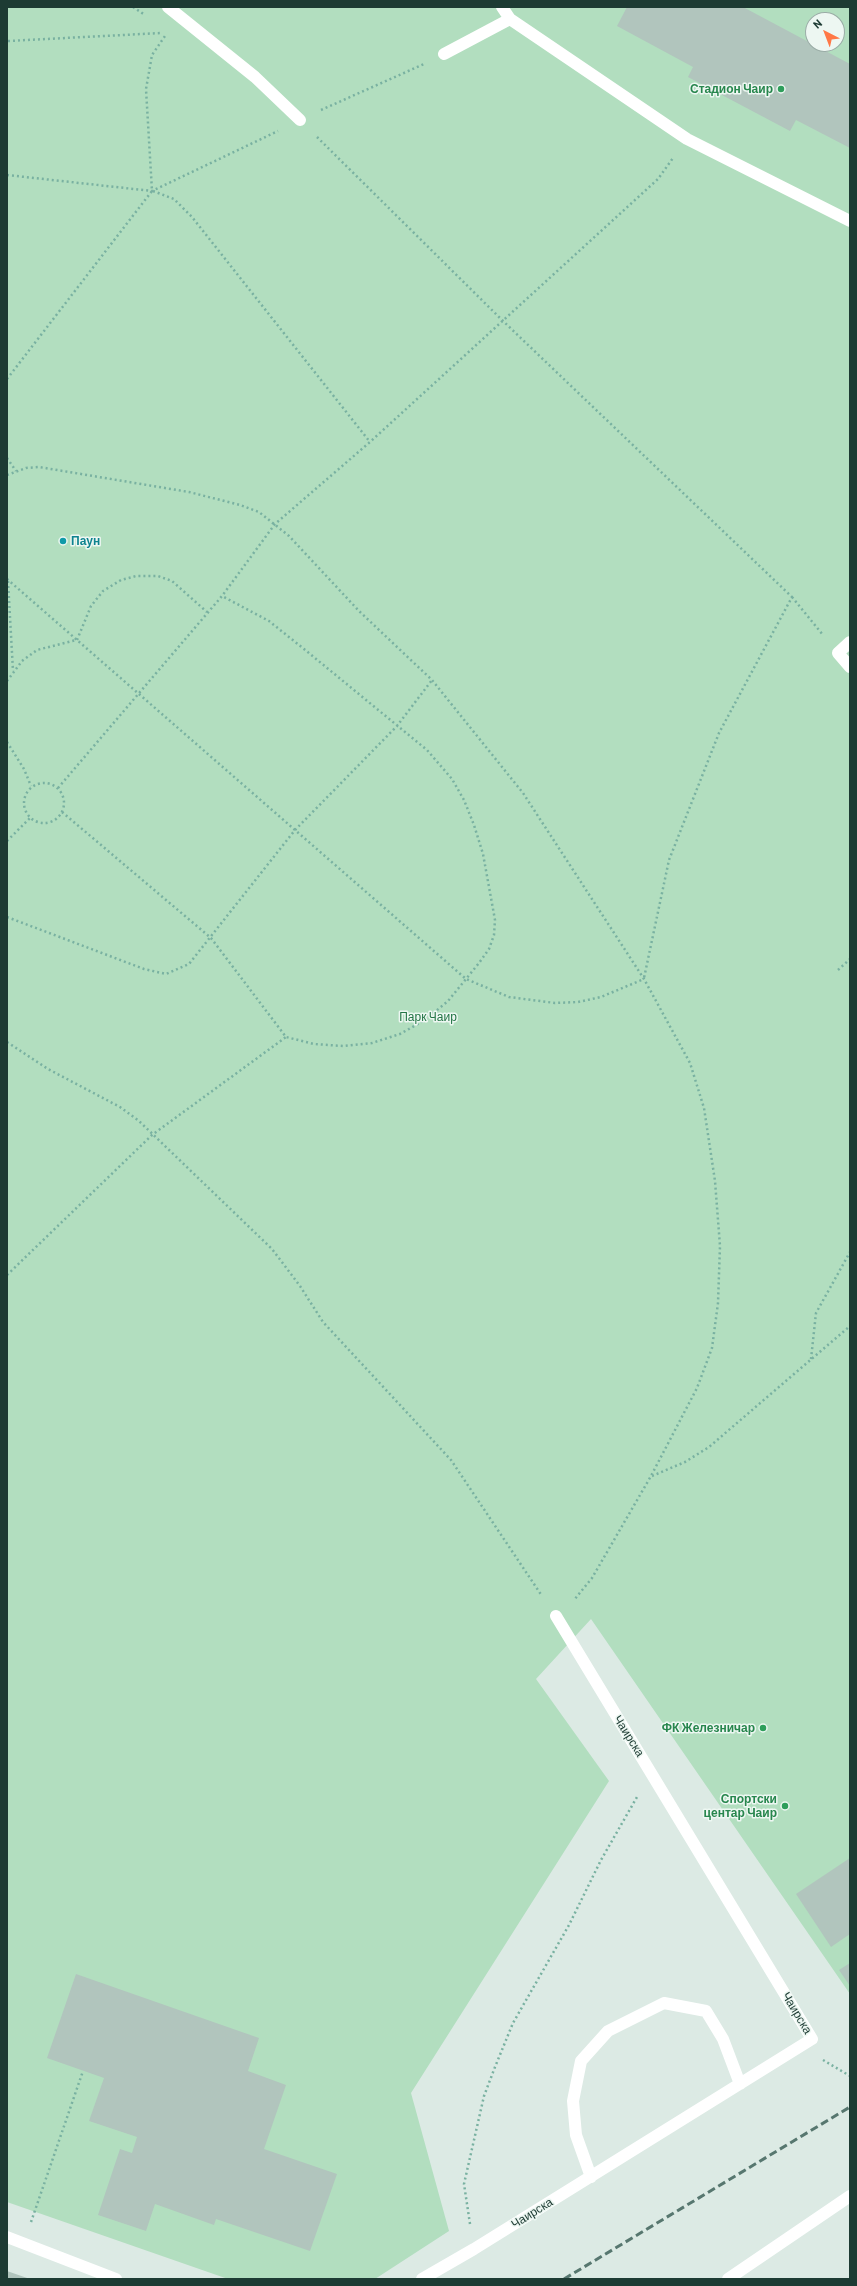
<!DOCTYPE html>
<html>
<head>
<meta charset="utf-8">
<style>
  body { margin:0 }
  #map { position:relative; width:857px; height:2286px; overflow:hidden; background:#dceae4; font-family:Barlow,sans-serif }
  canvas { display:block }
  .frame { position:absolute; inset:0; border:8px solid #1d3b33; pointer-events:none }
  .north { position:absolute; left:805px; top:12px; width:40px; height:40px; box-sizing:border-box; background:#edf7f2; border:1px solid #9aaca6; border-radius:50%; rotate:318deg; font-size:11px; font-weight:700; line-height:16px; text-align:center; color:#1d3b33 }
  .north::after { content:''; display:block; margin:auto; width:14px; height:18px; background:#ff7846; clip-path:polygon(50% 0,100% 100%,50% 72%,0 100%) }
</style>
</head>
<body>
<div id="map">
<canvas width="857" height="2286"></canvas>
<div class="frame"></div>
<div class="north">N</div>
</div>
<script>
const g = document.querySelector('canvas').getContext('2d');
g.lineJoin = 'round';
function paint(path, color) { g.fillStyle = color; g.fill(path, 'evenodd'); }
const shape = rows => new Path2D(rows.map(r => 'M' + r).join(''));
function stroke(path, color, width, dash) { g.strokeStyle = color; g.lineWidth = width; g.lineCap = dash ? 'butt' : 'round'; g.setLineDash(dash || []); g.stroke(path); }
function write(font, color, halo, rows, align = 'center') {
  g.font = font + ' Barlow,sans-serif'; g.lineWidth = 3; g.setLineDash([]); g.textBaseline = 'middle'; g.strokeStyle = halo; g.fillStyle = color; for (const [text, x, y, turn = 0] of rows) {
    g.save(); g.translate(x, y); g.rotate((+turn || 0) * Math.PI / 180); g.textAlign = isNaN(turn) ? turn : align; if (halo) g.strokeText(text, 0, 0); g.fillText(text, 0, 0); g.restore();
  }
}
paint(shape([
  [7,7,850,7,850,1994,591,1619,536,1679,609,1781,411,2093,449,2231,375,2279,228,2279,7,2202],
  [813,20,837,20,837,44,813,44]
]), '#b2debf');
paint(shape([
  [627,7,743,7,850,64,850,148,796,120,790,131,688,77,693,67,617,26],
  [850,1858,850,1934,831,1947,796,1894],
  [850,1963,850,1986,839,1970],
  [76,1974,259,2038,248,2071,286,2085,264,2149,337,2174,310,2251,216,2219,214,2225,155,2204,146,2231,98,2215,120,2149,132,2153,137,2137,89,2121,104,2078,47,2058],
  [7,2271,30,2279,7,2279]
]), '#b1c5bd');
stroke(shape([
  [133,7,145,15],
  [8,41,161,33],
  [321,110,424,64],
  [317,137,503,321,792,597,719,733,669,860,644,978],
  [7,175,152,191,278,131],
  [153,191,174,199,192,217,370,442],
  [7,379,152,191,146,89,152,55,165,36],
  [7,458,16,471],
  [7,475,26,468,39,467,189,492,240,505,259,512,289,536,359,611,432,680,523,793,644,979,690,1063,704,1108,715,1181,720,1246,718,1303,712,1348,697,1388,651,1476,592,1578,574,1600],
  [7,579,466,979,509,997,555,1003,578,1002,601,997,644,979],
  [8,581,13,671],
  [792,597,823,635],
  [77,640,91,606,103,591,121,580,136,576,158,576,172,581,207,612],
  [7,681,22,661,37,650,76,640],
  [7,742,24,769,31,786],
  '24 803a20 20 0 1 1 40 0a20 20 0 1 1-40 0Z',
  [58,788,222,596,275,524,370,442,658,179,673,158],
  [62,812,211,938,286,1037,314,1044,343,1046,372,1043,400,1034,425,1020,448,1001,479,963,489,949,494,935,495,920,483,854,474,825,464,800,452,779,427,750,304,649,269,621,222,596],
  [7,841,30,818],
  [7,917,144,969,166,974,189,964,295,830,397,726,432,680],
  [838,970,850,959],
  [7,1042,48,1069,120,1107,139,1121,272,1249,300,1286,323,1322,451,1460,542,1596],
  [7,1275,152,1135,286,1037],
  [811,1359,816,1313,850,1252],
  [652,1476,685,1462,709,1447,850,1326],
  [823,2060,850,2076],
  [31,2222,83,2071],
  [470,2224,464,2184,484,2096,495,2067,513,2023,569,1925,601,1860,637,1797]
]), '#79b1a1', 2.5, [2, 3]);
stroke(shape([
  [168,7,255,77,300,120],
  [502,7,510,19,687,139,850,221],
  [444,54,510,19],
  [850,642,838,653,850,667],
  [591,2177,576,2135,573,2101,581,2061,608,2031,664,2003,706,2011,723,2039,740,2084],
  [422,2279,474,2249,812,2039,556,1616]
]), '#fff', 12);
stroke(shape([
  [7,2237,116,2279],
  [728,2279,850,2196]
]), '#fff', 12);
stroke(shape([
  [564,2279,850,2107]
]), '#57776f', 3, [8, 4]);
for (const [x, y, r, color] of [
  [781,89,4,"#2e9e5b"],
  [63,541,4,"#0f9aa8"],
  [763,1728,4,"#2e9e5b"],
  [785,1806,4,"#2e9e5b"]
]) { const dot = new Path2D(); dot.arc(x, y, r, 0, 2 * Math.PI); g.fillStyle = color; g.fill(dot); stroke(dot, '#edf7f2', 1.5); }
write('bold 12px', '#27864d', '#edf7f2', [
  ["Стадион Чаир",773,89],
  ["ФК Железничар",755,1728],
  ["Спортски",777,1799],
  ["центар Чаир",777,1813]
], 'right');
write('bold 12px', '#0d838f', '#edf7f2', [
  ["Паун",71,541]
], 'left');
write('12px', '#237545', '#edf7f2', [
  ["Парк Чаир",428,1017]
]);
write('12px', '#1d3b33', '#edf7f2', [
  ["Чаирска",629,1736,58],
  ["Чаирска",797,2013,59],
  ["Чаирска",532,2213,-32]
]);
</script>
</body>
</html>
